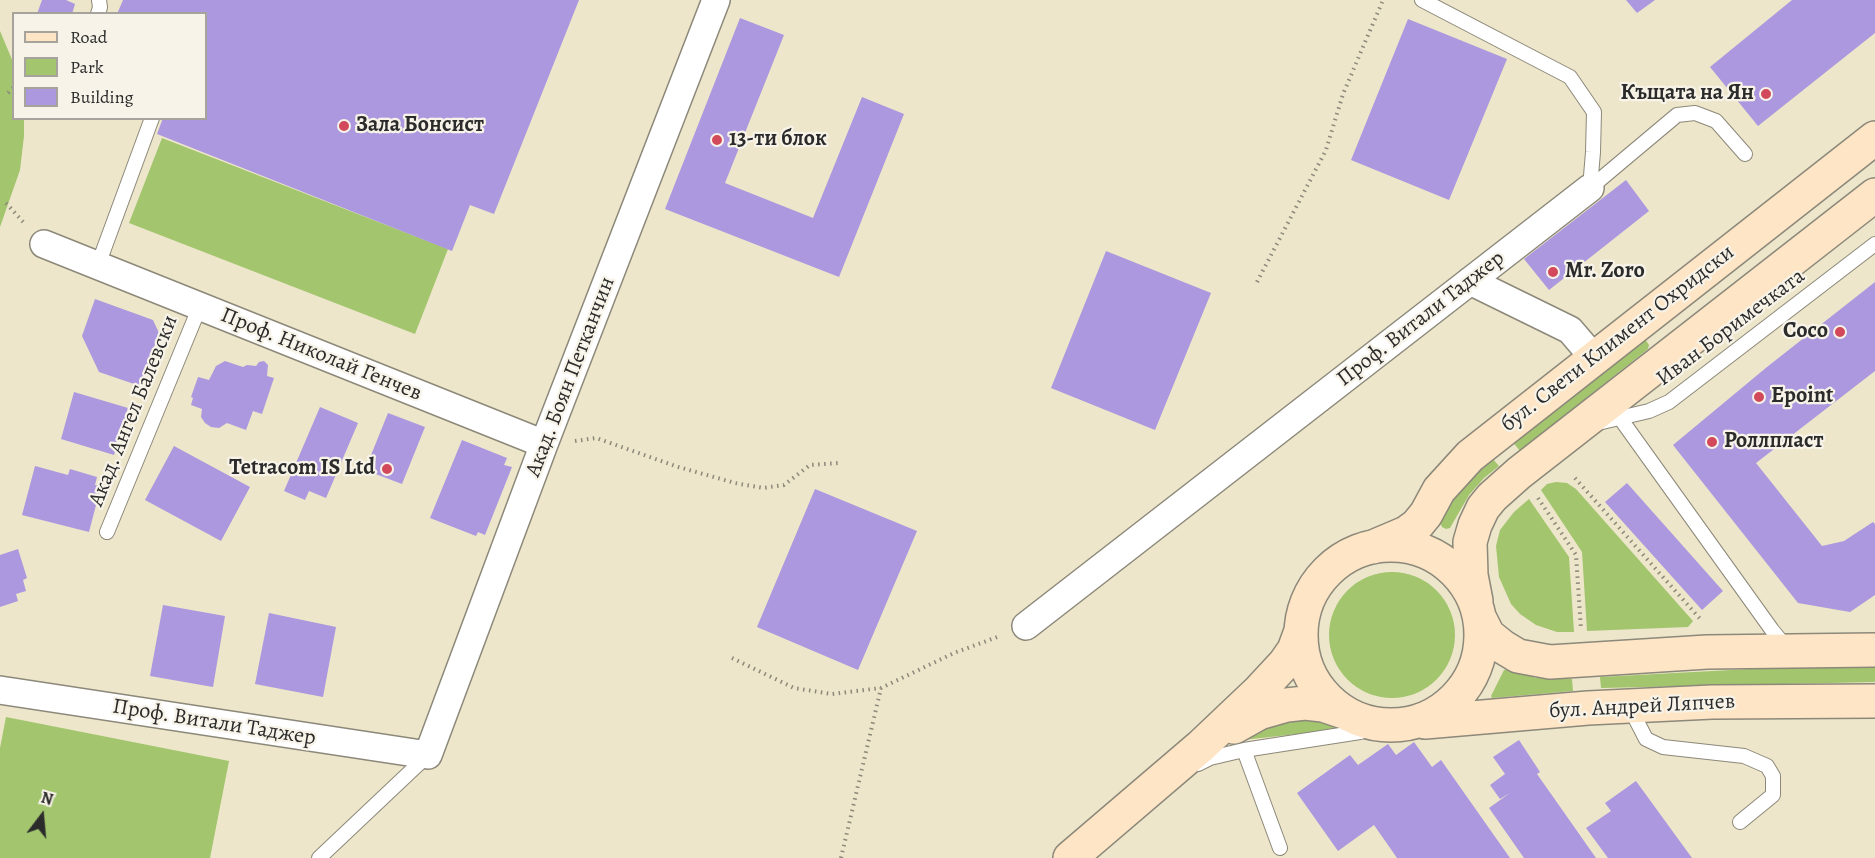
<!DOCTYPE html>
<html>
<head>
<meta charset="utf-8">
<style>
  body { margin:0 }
  #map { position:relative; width:1875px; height:858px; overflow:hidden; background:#ede6ca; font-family:Alegreya,serif }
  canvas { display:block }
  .legend { position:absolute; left:12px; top:12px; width:195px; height:108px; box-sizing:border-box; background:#f7f3e8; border:2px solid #a5a39c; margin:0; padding:8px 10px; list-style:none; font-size:18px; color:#2b2b2b }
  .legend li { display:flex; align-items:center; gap:12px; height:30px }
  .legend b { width:30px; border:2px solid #a5a39c }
  .north { position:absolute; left:12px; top:786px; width:60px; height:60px; -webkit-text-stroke:4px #f7f3e8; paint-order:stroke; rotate:16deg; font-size:16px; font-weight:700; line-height:24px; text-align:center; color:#2b2b2b }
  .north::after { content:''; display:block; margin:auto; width:21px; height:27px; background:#2b2b2b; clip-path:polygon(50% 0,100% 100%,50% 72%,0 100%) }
</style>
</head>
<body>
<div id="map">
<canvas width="1875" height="858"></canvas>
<ul class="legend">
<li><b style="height:8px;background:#fee5c5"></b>Road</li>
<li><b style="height:16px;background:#a2c56e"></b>Park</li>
<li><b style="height:16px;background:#ab98df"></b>Building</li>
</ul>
<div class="north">N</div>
</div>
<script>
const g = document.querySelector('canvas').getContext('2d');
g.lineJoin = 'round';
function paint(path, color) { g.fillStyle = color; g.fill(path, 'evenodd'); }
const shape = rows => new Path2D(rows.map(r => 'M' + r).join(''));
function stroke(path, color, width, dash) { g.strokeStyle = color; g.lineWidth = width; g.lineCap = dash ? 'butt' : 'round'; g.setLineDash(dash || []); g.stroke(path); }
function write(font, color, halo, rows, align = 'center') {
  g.font = font + ' Alegreya,serif'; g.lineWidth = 4.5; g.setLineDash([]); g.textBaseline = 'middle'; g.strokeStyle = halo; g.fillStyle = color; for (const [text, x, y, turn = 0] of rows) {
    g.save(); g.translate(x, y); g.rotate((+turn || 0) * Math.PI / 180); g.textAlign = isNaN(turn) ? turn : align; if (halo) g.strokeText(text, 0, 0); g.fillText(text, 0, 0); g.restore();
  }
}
paint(shape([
  [0,31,13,62,14,118,24,119,24,136,20,170,0,227],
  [162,138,448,249,415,334,129,223],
  [1645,339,1649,345,1648,349,1520,451,1512,441],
  [1492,458,1499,466,1484,478,1469,495,1450,528,1446,529,1442,527,1440,523,1445,514,1460,489],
  [1556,482,1567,483,1576,489,1693,621,1688,627,1587,631,1582,552,1541,490,1547,484],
  [1529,499,1569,557,1574,632,1557,632,1536,625,1520,614,1511,604,1499,577,1496,546,1500,530,1514,512],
  '1329 635a63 63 0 1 1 126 0a63 63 0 1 1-126 0Z',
  [1875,667,1875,682,1601,688,1600,677,1769,668],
  [1508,669,1536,678,1572,679,1573,691,1492,698,1491,696,1504,670],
  [1294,714,1336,727,1335,730,1242,740,1240,737],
  [6,717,229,761,210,858,0,858,0,748]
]), '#a2c56e');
paint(shape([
  [42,0,66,0,75,4,72,14,37,14],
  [123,0,579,0,494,214,470,205,452,251,157,134,163,118,206,118,206,14,117,14],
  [1626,0,1655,0,1637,13],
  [1792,0,1875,0,1875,33,1758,126,1710,67],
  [740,18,784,35,725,183,813,218,862,97,904,114,839,277,665,209],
  [1408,19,1507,59,1449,200,1351,160],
  [1626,180,1649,211,1549,290,1524,259],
  [1106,251,1211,293,1155,430,1051,388],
  [1875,282,1875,371,1756,463,1822,546,1844,541,1873,522,1875,524,1875,595,1850,612,1798,603,1673,445,1767,367],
  [95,299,153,320,159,333,140,386,99,372,82,336],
  [225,361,243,367,247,365,256,366,259,362,264,361,268,365,267,376,274,378,262,414,253,411,246,430,227,423,219,428,211,427,205,423,201,417,202,409,191,405,193,398,191,397,198,377,209,380,216,366],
  [74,392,128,408,114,455,61,439],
  [320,407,358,423,326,498,309,491,305,500,284,491],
  [388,413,425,427,402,484,365,470],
  [462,440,507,458,504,465,512,467,485,535,478,532,476,536,430,518],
  [174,446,250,487,221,541,145,500],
  [35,466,68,475,70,469,97,477,95,485,101,486,89,532,22,515],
  [1627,483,1723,591,1702,610,1605,502],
  [815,489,917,531,858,670,757,627],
  [18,549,27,578,23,580,26,591,16,594,18,601,0,607,0,555],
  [163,605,225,616,213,687,150,676],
  [269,613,336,627,323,697,255,684],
  [1519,740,1540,772,1537,774,1596,858,1524,858,1489,808,1510,793,1500,799,1490,785,1505,774,1493,757],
  [1414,742,1432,767,1441,760,1510,858,1397,858,1374,825,1338,851,1297,793,1350,755,1358,765,1388,744,1396,755],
  [1636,781,1692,858,1608,858,1586,828,1611,811,1605,803]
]), '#ab98df');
const service = shape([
  [1422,0,1570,77,1594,112,1593,152,1590,188],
  [98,14,100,7,99,0],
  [1590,188,1677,115,1695,113,1716,121,1745,154],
  [98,265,152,118],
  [1620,418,1772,630,1786,647],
  [1598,423,1649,411,1669,402,1875,244],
  [107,532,200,306],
  [1629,706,1646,739,1663,747,1744,756,1767,766,1773,776,1773,795,1740,822],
  [1244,750,1280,848],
  [1198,764,1210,758,1244,750,1360,732,1384,724],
  [319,858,428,755]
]);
const minor = shape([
  [44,244,544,444],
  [1470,281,1570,330,1594,358],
  [1026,626,1590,188],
  [0,690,428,755,544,444,716,0]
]);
const secondary = shape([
  '1301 635a90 90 0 1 1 180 0a90 90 0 1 1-180 0Z',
  [1373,547,1406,533,1417,525,1426,514,1439,490,1470,456,1875,138],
  [1476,601,1471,575,1470,542,1475,525,1483,508,1492,497,1519,473,1875,195],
  [1480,619,1488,635,1503,647,1518,656,1550,662,1707,652,1875,650],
  [1425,722,1588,708,1712,702,1875,701],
  [1234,727,1259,713,1287,705,1305,703,1323,705,1344,712],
  [1070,858,1201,746,1259,691,1285,663,1294,650,1301,631]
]);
stroke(service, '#8c887a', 16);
stroke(minor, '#8c887a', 30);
stroke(secondary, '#8c887a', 36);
stroke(shape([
  [8,93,14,87],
  [6,203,25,224],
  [1257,282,1326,150,1343,94,1383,0],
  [575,441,596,438,675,466,735,483,763,488,784,485,810,465,839,463],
  [1575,478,1702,621],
  [1538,498,1576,555,1581,629],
  [732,658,794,688,832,694,881,688,954,653,1000,636],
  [841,858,881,688]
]), '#8c887a', 4, [1.5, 4.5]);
stroke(service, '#fff', 14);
stroke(minor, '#fff', 27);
stroke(secondary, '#fee5c5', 33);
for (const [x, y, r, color] of [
  [1766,94,6,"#d1495b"],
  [344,126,6,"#d1495b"],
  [717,140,6,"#d1495b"],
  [1553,272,6,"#d1495b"],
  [1840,332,6,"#d1495b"],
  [1759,397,6,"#d1495b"],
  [1712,442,6,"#d1495b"],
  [387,469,6,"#d1495b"]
]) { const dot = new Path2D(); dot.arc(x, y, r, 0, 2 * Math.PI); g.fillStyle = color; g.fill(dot); stroke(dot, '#f7f3e8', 2); }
write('bold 22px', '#2b2b2b', '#f7f3e8', [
  ["Къщата на Ян",1754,94,"right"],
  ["Зала Бонсист",356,126],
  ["13-ти блок",729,140],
  ["Mr. Zoro",1565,272],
  ["Coco",1828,332,"right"],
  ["Epoint",1771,397],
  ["Роллпласт",1724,442],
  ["Tetracom IS Ltd",375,469,"right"]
], 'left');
write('22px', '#2b2b2b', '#f7f3e8', [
  ["Проф. Витали Таджер",1421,319,-38],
  ["Иван Боримечката",1731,328,-37],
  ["бул. Свети Климент Охридски",1618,339,-38],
  ["Проф. Николай Генчев",321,355,22],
  ["Акад. Боян Петканчин",571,377,-69],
  ["Акад. Ангел Балевски",134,411,-68],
  ["бул. Андрей Ляпчев",1642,707,-3],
  ["Проф. Витали Таджер",214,723,9]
]);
</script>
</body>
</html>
